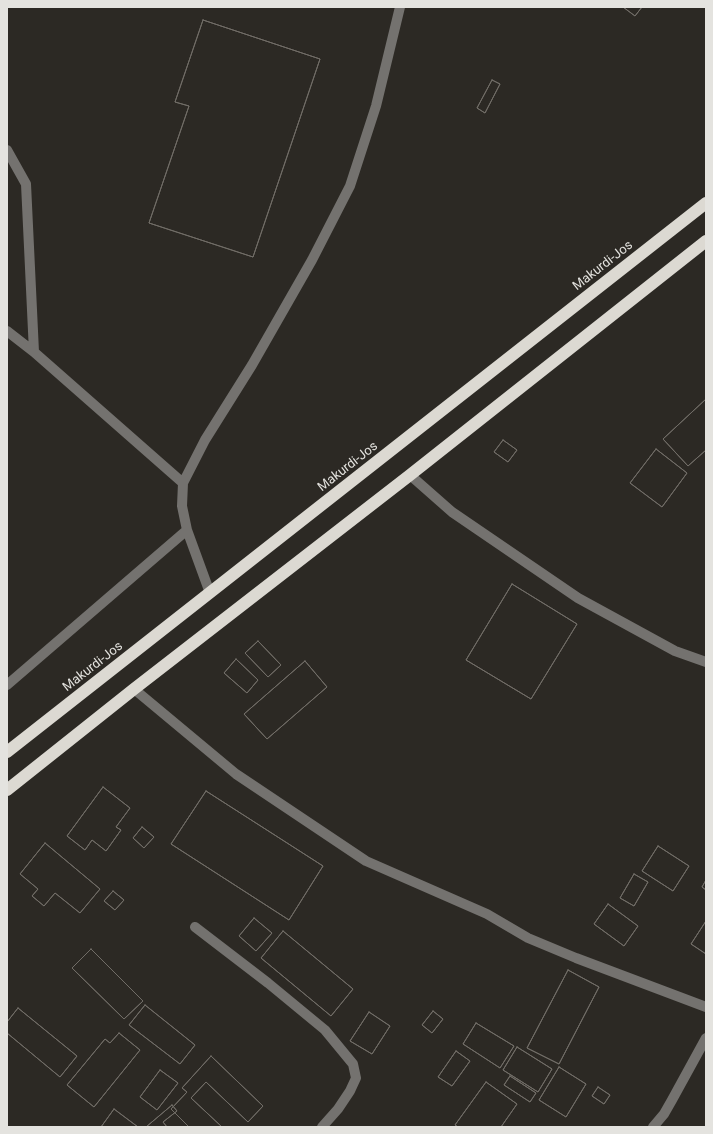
<!DOCTYPE html>
<html>
<head>
<meta charset="utf-8">
<style>
  body { margin:0 }
  #map { position:relative; width:713px; height:1134px; overflow:hidden; background:#2c2924; font-family:Roboto,sans-serif }
  canvas { display:block }
  .frame { position:absolute; inset:0; border:8px solid #e4e3df; pointer-events:none }
</style>
</head>
<body>
<div id="map">
<canvas width="713" height="1134"></canvas>
<div class="frame"></div>
</div>
<script>
const g = document.querySelector('canvas').getContext('2d');
g.lineJoin = 'round';
function paint(path, color) { g.fillStyle = color; g.fill(path, 'evenodd'); }
const shape = rows => new Path2D(rows.map(r => 'M' + r).join(''));
function stroke(path, color, width, dash) { g.strokeStyle = color; g.lineWidth = width; g.lineCap = dash ? 'butt' : 'round'; g.setLineDash(dash || []); g.stroke(path); }
function write(font, color, halo, rows, align = 'center') {
  g.font = font + ' Roboto,sans-serif'; g.lineWidth = 3; g.setLineDash([]); g.textBaseline = 'middle'; g.strokeStyle = halo; g.fillStyle = color; for (const [text, x, y, turn = 0] of rows) {
    g.save(); g.translate(x, y); g.rotate((+turn || 0) * Math.PI / 180); g.textAlign = isNaN(turn) ? turn : align; if (halo) g.strokeText(text, 0, 0); g.fillText(text, 0, 0); g.restore();
  }
}
const building = shape([
  [623,7,642,7,635,16,623,7],
  [623,7,642,7,635,16,623,7],
  [203,20,320,59,253,257,149,223,189,106,175,102,203,20],
  [203,20,320,59,253,257,149,223,189,106,175,102,203,20],
  [492,80,500,84,485,113,477,108,492,80],
  [492,80,500,84,485,113,477,108,492,80],
  [706,399,706,450,688,466,663,439,706,399],
  [706,399,706,450,688,466,663,439,706,399],
  [503,440,517,450,508,462,494,452,503,440],
  [503,440,517,450,508,462,494,452,503,440],
  [656,449,687,473,662,507,630,483,656,449],
  [656,449,687,473,662,507,630,483,656,449],
  [512,584,577,624,531,699,466,660,512,584],
  [512,584,577,624,531,699,466,660,512,584],
  [258,641,281,665,268,677,245,653,258,641],
  [258,641,281,665,268,677,245,653,258,641],
  [236,659,258,680,247,693,224,673,236,659],
  [236,659,258,680,247,693,224,673,236,659],
  [305,661,327,687,267,739,244,714,305,661],
  [305,661,327,687,267,739,244,714,305,661],
  [103,787,130,808,116,827,121,830,106,851,92,840,85,850,67,836,103,787],
  [103,787,130,808,116,827,121,830,106,851,92,840,85,850,67,836,103,787],
  [206,791,323,866,289,920,171,844,206,791],
  [206,791,323,866,289,920,171,844,206,791],
  [142,827,154,837,144,848,133,838,142,827],
  [142,827,154,837,144,848,133,838,142,827],
  [45,843,100,889,80,913,55,893,44,906,32,896,38,889,20,874,45,843],
  [45,843,100,889,80,913,55,893,44,906,32,896,38,889,20,874,45,843],
  [658,846,689,866,673,891,642,871,658,846],
  [658,846,689,866,673,891,642,871,658,846],
  [634,874,648,882,634,906,620,898,634,874],
  [634,874,648,882,634,906,620,898,634,874],
  [706,880,706,890,702,887,706,880],
  [706,880,706,890,702,887,706,880],
  [113,891,124,900,115,910,104,901,113,891],
  [113,891,124,900,115,910,104,901,113,891],
  [608,904,638,926,624,946,594,924,608,904],
  [608,904,638,926,624,946,594,924,608,904],
  [254,918,272,933,256,951,239,936,254,918],
  [254,918,272,933,256,951,239,936,254,918],
  [706,921,706,954,691,944,706,921],
  [706,921,706,954,691,944,706,921],
  [283,931,353,989,331,1016,261,958,283,931],
  [283,931,353,989,331,1016,261,958,283,931],
  [91,949,143,1001,124,1019,72,968,91,949],
  [91,949,143,1001,124,1019,72,968,91,949],
  [568,970,599,987,559,1064,527,1048,568,970],
  [568,970,599,987,559,1064,527,1048,568,970],
  [145,1005,195,1045,180,1064,129,1025,145,1005],
  [145,1005,195,1045,180,1064,129,1025,145,1005],
  [18,1008,77,1056,60,1077,7,1033,7,1022,18,1008],
  [18,1008,77,1056,60,1077,7,1033,7,1022,18,1008],
  [433,1011,443,1019,432,1033,422,1025,433,1011],
  [433,1011,443,1019,432,1033,422,1025,433,1011],
  [369,1012,390,1026,372,1054,350,1041,369,1012],
  [369,1012,390,1026,372,1054,350,1041,369,1012],
  [476,1023,514,1046,500,1068,463,1044,476,1023],
  [476,1023,514,1046,500,1068,463,1044,476,1023],
  [119,1033,140,1050,94,1107,67,1085,105,1039,110,1043,119,1033],
  [119,1033,140,1050,94,1107,67,1085,105,1039,110,1043,119,1033],
  [517,1047,552,1069,538,1092,503,1070,517,1047],
  [517,1047,552,1069,538,1092,503,1070,517,1047],
  [456,1051,470,1061,452,1086,438,1077,456,1051],
  [456,1051,470,1061,452,1086,438,1077,456,1051],
  [211,1056,263,1106,248,1122,206,1082,191,1098,222,1127,189,1127,171,1109,187,1092,182,1088,211,1056],
  [211,1056,263,1106,248,1122,206,1082,191,1098,222,1127,189,1127,171,1109,187,1092,182,1088,211,1056],
  [559,1067,586,1084,566,1117,539,1100,559,1067],
  [559,1067,586,1084,566,1117,539,1100,559,1067],
  [160,1070,178,1083,157,1110,140,1097,160,1070],
  [160,1070,178,1083,157,1110,140,1097,160,1070],
  [510,1076,536,1093,530,1102,504,1085,510,1076],
  [510,1076,536,1093,530,1102,504,1085,510,1076],
  [486,1082,517,1104,501,1127,458,1127,455,1125,486,1082],
  [486,1082,517,1104,501,1127,458,1127,455,1125,486,1082],
  [598,1087,610,1095,604,1104,592,1096,598,1087],
  [598,1087,610,1095,604,1104,592,1096,598,1087],
  [172,1105,177,1111,163,1122,167,1127,146,1127,172,1105],
  [172,1105,177,1111,163,1122,167,1127,146,1127,172,1105],
  [114,1109,138,1127,101,1127,114,1109],
  [114,1109,138,1127,101,1127,114,1109]
]);
paint(building, '#4e4b45');
stroke(building, '#716d67', 1);
stroke(shape([
  [7,150,26,184,34,352],
  [7,331,34,352,183,483],
  [410,475,452,512,578,598,675,651,706,662],
  [210,593,187,530,182,506,183,483,205,440,252,365,312,260,350,186,376,106,400,7],
  [7,685,187,530],
  [134,689,236,774,366,861,487,914,528,938,576,958,706,1007],
  [195,927,268,983,325,1030,353,1064,356,1078,350,1091,338,1109,322,1127],
  [653,1127,664,1114,672,1100,706,1038]
]), '#74726f', 10);
stroke(shape([
  [7,752,706,203],
  [7,790,134,689,410,475,706,241]
]), '#dcd9d2', 12);
write('13px', '#e4e3df', '#2c2924', [
  ["Makurdi-Jos",603,266,-38],
  ["Makurdi-Jos",348,467,-38],
  ["Makurdi-Jos",93,667,-38]
]);
</script>
</body>
</html>
